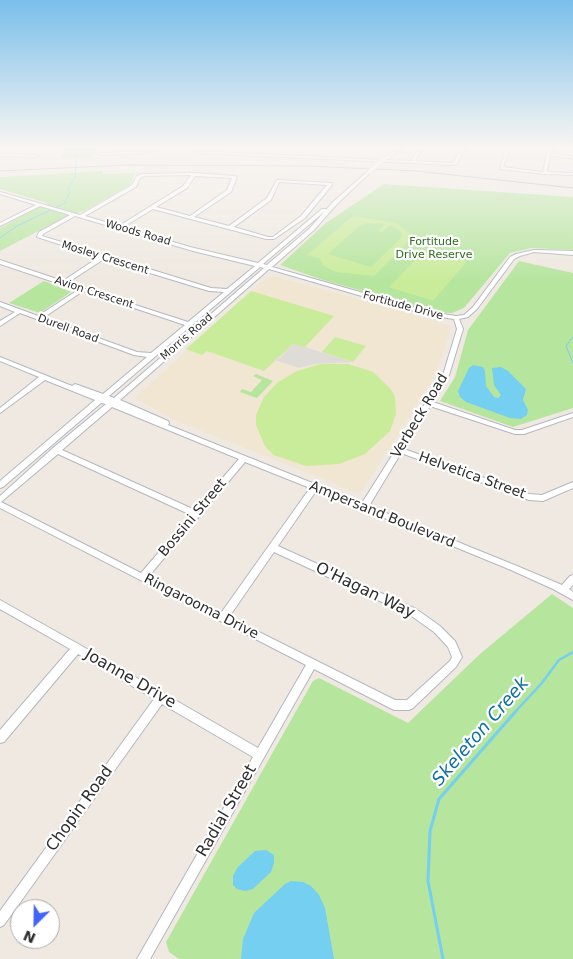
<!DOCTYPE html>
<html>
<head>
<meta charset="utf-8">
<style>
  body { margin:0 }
  #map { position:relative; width:573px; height:959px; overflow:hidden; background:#efe9e1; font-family:"DejaVu Sans",sans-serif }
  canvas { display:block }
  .north { position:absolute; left:10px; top:899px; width:50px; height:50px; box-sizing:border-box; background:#fff; border:1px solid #ababab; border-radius:50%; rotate:203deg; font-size:14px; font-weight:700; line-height:20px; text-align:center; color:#2e2e2e }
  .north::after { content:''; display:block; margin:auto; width:18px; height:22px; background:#4264fb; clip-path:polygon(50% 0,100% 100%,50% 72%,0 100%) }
</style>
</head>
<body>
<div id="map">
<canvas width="573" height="959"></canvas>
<div class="north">N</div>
</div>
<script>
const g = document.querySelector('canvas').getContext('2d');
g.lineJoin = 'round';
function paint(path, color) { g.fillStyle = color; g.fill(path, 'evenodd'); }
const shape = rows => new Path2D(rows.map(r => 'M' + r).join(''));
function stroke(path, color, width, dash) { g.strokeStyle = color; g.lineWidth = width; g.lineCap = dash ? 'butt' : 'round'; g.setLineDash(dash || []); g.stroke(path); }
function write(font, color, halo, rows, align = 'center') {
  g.font = font + ' "DejaVu Sans",sans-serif'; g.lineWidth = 4.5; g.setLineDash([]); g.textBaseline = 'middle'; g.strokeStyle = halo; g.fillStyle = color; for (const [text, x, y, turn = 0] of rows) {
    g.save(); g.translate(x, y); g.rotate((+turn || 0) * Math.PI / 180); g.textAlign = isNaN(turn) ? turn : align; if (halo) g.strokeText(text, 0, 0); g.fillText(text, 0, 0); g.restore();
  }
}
paint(shape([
  [272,276,344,295,449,325,451,327,437,372,362,491,356,492,177,421,135,398,267,277]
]), '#f0e6d1');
paint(shape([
  [64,148,95,148,93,157,61,158],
  [103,171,103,174,135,173,130,185,84,211,67,216,0,251,0,228,47,203,0,189,0,177],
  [384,184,573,197,573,250,531,248,510,253,464,308,452,313,436,312,320,279,280,265,326,223],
  [519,261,573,273,573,408,513,427,440,401,455,377,468,330],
  [44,281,71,292,40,313,9,303],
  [256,374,273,381,257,398,240,392,242,389,251,392,262,380,253,376],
  [552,594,573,608,573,959,179,959,169,952,166,942,313,681,319,678,408,723,480,654]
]), '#b6e59e');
paint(shape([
  [353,216,397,223,413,237,374,276,336,272,324,266,319,258,307,255],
  [367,223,385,224,378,231,382,232,390,225,393,226,401,232,402,237,371,267,328,254,358,227],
  [425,250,467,261,433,301,389,287],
  [251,291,334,316,304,348,293,344,264,371,207,351,202,355,186,349],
  [335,337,366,346,353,362,322,352],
  [321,364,348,364,373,372,390,388,395,397,396,414,390,431,365,454,339,464,306,466,274,455,265,446,256,425,256,415,264,397,278,382,297,371]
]), '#c9ec9a');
paint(shape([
  [293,344,305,347,353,362,315,364,299,368,274,360,277,357,280,358]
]), '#dfdcd8');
paint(shape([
  [473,365,483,367,485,371,486,386,494,397,498,398,501,395,494,385,492,368,501,367,508,371,526,389,523,400,528,410,527,415,521,419,510,418,466,402,460,397,458,391,469,368],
  [266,850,274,855,274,863,271,872,253,889,245,891,237,889,233,885,233,876,237,868,255,851],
  [291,881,303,882,311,886,319,895,325,908,334,959,241,959,243,939,254,913,285,884]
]), '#75cff0');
stroke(shape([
  [0,238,17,226,65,203,70,192,68,189,75,177,77,148],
  [573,337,566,346,573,363]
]), '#75cff0', 1);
stroke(shape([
  [515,712,541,684,559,660,573,652]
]), '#75cff0', 2.5);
stroke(shape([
  [443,959,428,881,430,831,439,799,516,711]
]), '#75cff0', 3);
const minor = shape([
  [95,148,99,148,98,151,101,153,145,151,153,148,158,148,146,153,101,155,95,153,95,148],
  [398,148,402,148,386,160,413,161,412,159,419,148,423,148,416,159,417,161,452,163,454,162,461,148,465,148,457,164,452,165,197,153,195,152,197,151,382,160,383,158,398,148],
  [506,148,510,148,503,167,543,172,548,148,552,148,551,153,573,157,573,159,550,155,547,172,573,173,573,175,545,174,500,169,506,148],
  [0,154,37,155,39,156,37,157,0,156,0,154],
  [369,170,372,171,337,204,314,230,272,267,430,312,456,316,464,315,473,307,510,257,516,254,534,250,573,251,573,255,534,252,520,256,514,259,477,309,468,317,459,319,463,329,449,375,433,402,515,430,522,430,573,413,573,417,524,434,515,434,430,406,404,449,529,494,542,495,573,482,573,488,543,501,529,500,401,453,369,506,517,566,562,585,570,576,573,575,573,585,569,589,573,592,573,600,553,589,511,570,365,510,360,510,359,508,316,491,278,546,416,609,440,626,455,641,462,657,456,667,413,708,409,710,394,710,390,708,314,669,150,959,137,959,253,757,162,704,4,925,0,927,0,911,154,699,78,654,4,742,0,743,0,730,70,649,0,609,0,600,80,645,258,748,306,665,0,508,0,496,53,448,106,404,101,403,3,487,0,488,0,481,95,400,45,380,0,413,0,408,39,377,0,361,0,357,72,386,75,384,103,394,147,357,134,355,20,313,0,326,0,321,15,312,0,306,0,302,38,316,78,290,0,264,0,260,63,281,99,257,37,237,39,232,70,215,40,206,0,226,0,223,36,205,0,194,0,192,80,215,132,185,137,176,142,174,194,173,235,176,237,177,231,192,194,217,229,226,267,198,277,180,332,183,332,185,305,218,274,239,266,239,153,209,123,227,190,247,258,263,322,209,326,209,326,210,333,202,369,170],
  [191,175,183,186,119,226,85,216,136,187,140,178,144,176,191,175],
  [195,176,232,178,227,190,190,216,156,207,187,188,195,176],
  [279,182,327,185,301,216,273,237,268,237,234,227,271,200,279,182],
  [325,211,310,228,267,265,263,264,325,211],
  [75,216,193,251,255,266,227,289,211,288,42,236,43,234,75,216],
  [104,259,209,291,224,292,188,322,67,283,104,259],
  [260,267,264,268,114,398,109,396,260,267],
  [269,269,427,315,454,319,457,329,443,375,362,503,168,425,169,423,168,421,120,400,269,269],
  [83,291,185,325,151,353,137,352,43,318,83,291],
  [112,407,239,459,195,510,62,450,112,407],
  [58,454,191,515,141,573,1,502,58,454],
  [245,462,310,488,221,613,149,576,245,462],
  [274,552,410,615,434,632,448,647,452,657,450,661,407,700,395,700,229,617,274,552]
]);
stroke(minor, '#b4b7c1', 2);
paint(minor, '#fff');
stroke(shape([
  [0,171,127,165,309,166,416,171,573,188]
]), '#a3a6b8', 1);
const minorBridge = shape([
  [370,171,384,159]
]);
stroke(minorBridge, '#b4b7c1', 5.5, []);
stroke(minorBridge, '#fff', 4.5);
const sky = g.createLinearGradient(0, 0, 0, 282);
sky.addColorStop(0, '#7abfeb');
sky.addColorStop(0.52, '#f8f5f2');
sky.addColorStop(1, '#f8f5f200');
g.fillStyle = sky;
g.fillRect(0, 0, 573, 282);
write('11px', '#2e2e2e', '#fff', [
  ["Woods Road",138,233,16],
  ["Mosley Crescent",105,258,17],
  ["Avion Crescent",94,293,18],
  ["Fortitude Drive",403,306,15],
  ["Durell Road",68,329,20],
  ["Morris Road",187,337,-41]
]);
write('11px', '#2c6e1b', '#fff', [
  ["Fortitude",434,242],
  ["Drive Reserve",434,255]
]);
write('14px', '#2e2e2e', '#fff', [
  ["Verbeck Road",420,416,-59],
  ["Helvetica Street",472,476,20],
  ["Ampersand Boulevard",382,515,22],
  ["Bossini Street",193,518,-50],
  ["Ringarooma Drive",201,607,27]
]);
write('16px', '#2e2e2e', '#fff', [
  ["O'Hagan Way",365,591,26],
  ["Joanne Drive",130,679,30],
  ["Chopin Road",80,809,-54],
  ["Radial Street",227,811,-60]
]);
write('italic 18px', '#0d6fa3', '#fff', [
  ["Skeleton Creek",481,732,-49]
]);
</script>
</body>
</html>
